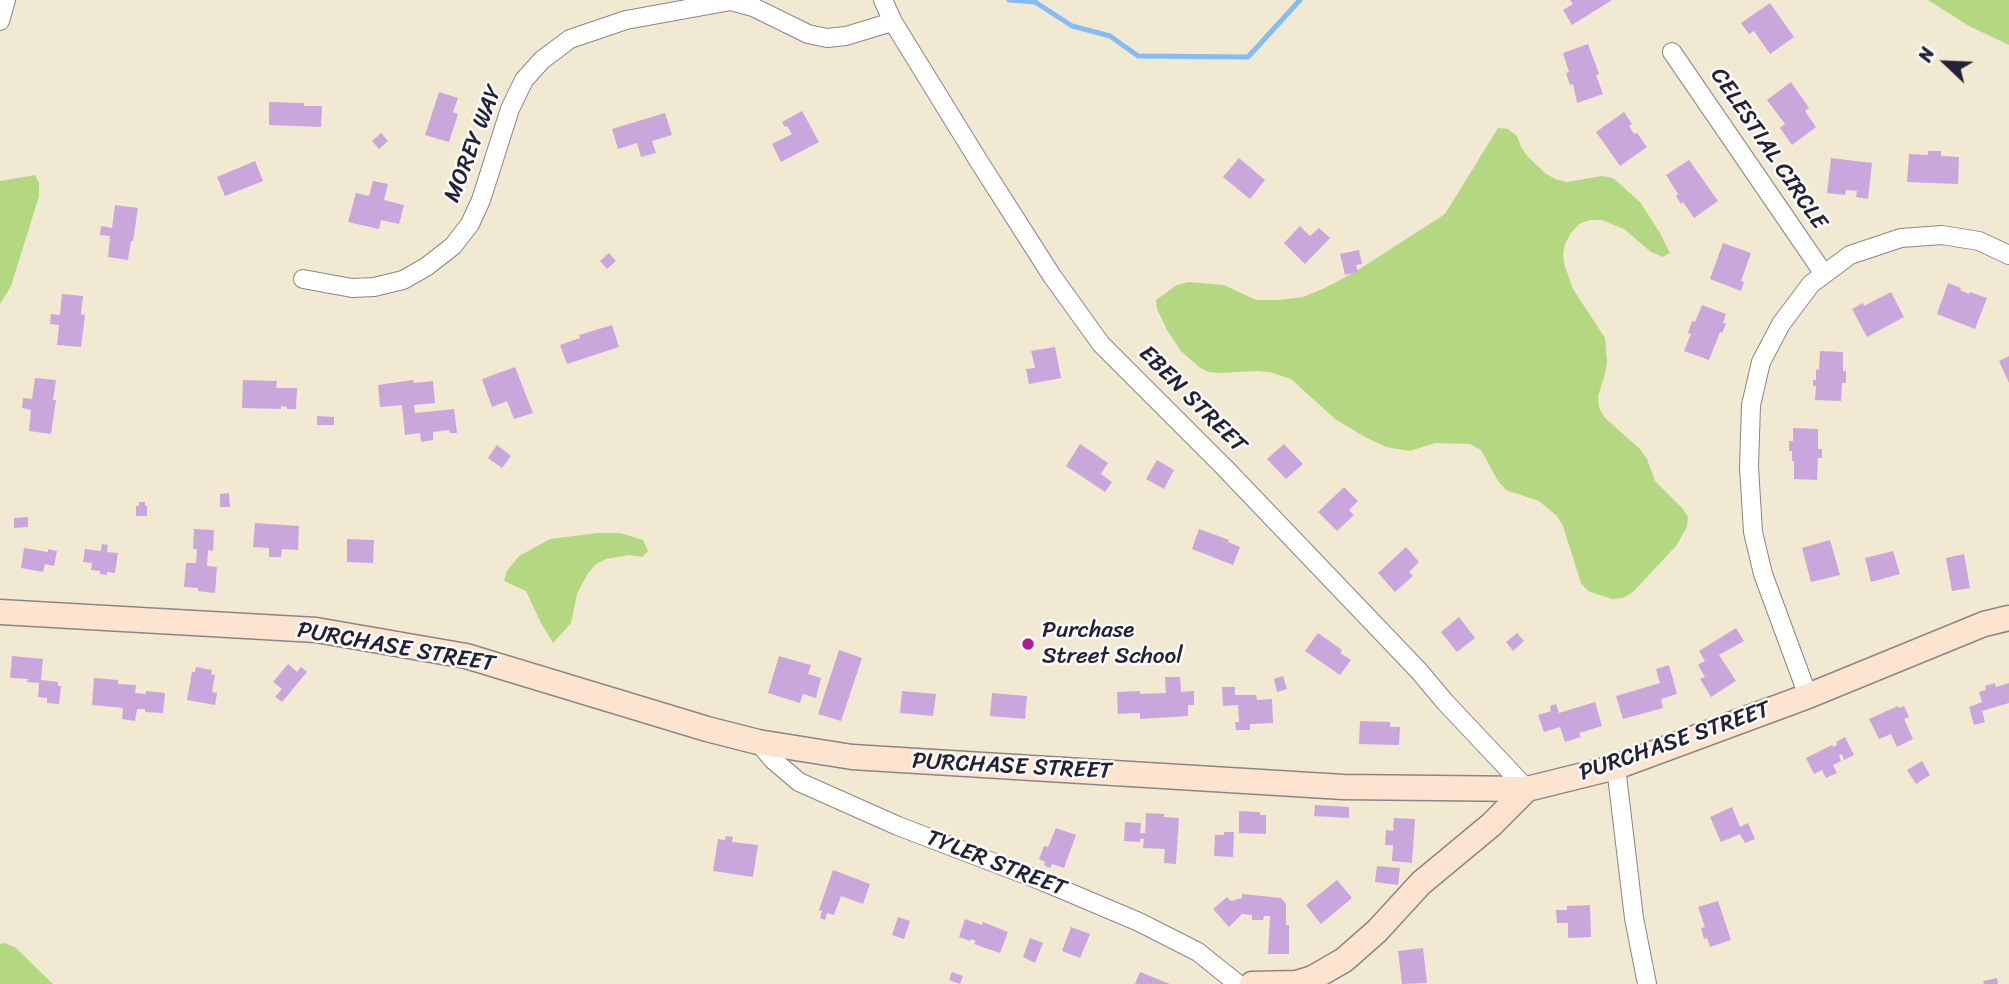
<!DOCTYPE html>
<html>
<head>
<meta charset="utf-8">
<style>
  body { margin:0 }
  #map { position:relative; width:2009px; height:984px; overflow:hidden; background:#f2e9d2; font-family:Sriracha,sans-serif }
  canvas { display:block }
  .north { position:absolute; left:1911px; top:28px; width:70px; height:70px; -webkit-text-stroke:5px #fdfcf7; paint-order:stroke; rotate:293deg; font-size:19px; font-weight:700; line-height:28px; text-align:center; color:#22223b }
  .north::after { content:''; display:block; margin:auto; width:24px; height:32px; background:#22223b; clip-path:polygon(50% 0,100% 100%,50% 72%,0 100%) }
</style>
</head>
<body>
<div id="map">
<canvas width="2009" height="984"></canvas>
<div class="north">N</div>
</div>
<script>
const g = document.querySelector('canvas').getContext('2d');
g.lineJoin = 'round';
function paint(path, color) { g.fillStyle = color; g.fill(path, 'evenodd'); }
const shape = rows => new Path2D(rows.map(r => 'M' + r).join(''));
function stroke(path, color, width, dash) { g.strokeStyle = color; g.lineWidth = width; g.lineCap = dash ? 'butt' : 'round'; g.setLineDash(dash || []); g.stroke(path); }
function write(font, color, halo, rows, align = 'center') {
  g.font = font + ' Sriracha,sans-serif'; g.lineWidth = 5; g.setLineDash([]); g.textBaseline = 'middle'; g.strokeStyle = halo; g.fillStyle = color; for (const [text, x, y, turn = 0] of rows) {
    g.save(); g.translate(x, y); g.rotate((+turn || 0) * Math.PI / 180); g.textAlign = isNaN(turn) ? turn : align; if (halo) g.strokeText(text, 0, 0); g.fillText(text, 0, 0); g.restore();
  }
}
paint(shape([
  [1928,0,2009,0,2009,45,1969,26],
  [1498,128,1508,129,1517,136,1521,147,1528,157,1545,173,1555,179,1567,182,1602,176,1613,178,1640,202,1660,233,1670,253,1663,257,1651,252,1624,229,1602,220,1590,220,1579,224,1571,233,1565,244,1563,255,1565,267,1573,289,1605,338,1607,362,1605,374,1598,396,1599,408,1605,418,1640,449,1647,459,1655,481,1683,509,1688,517,1687,527,1676,546,1633,592,1623,598,1612,599,1588,591,1581,583,1563,526,1557,516,1539,501,1506,490,1498,481,1481,450,1470,444,1435,443,1410,451,1386,447,1365,437,1335,419,1291,379,1269,372,1257,371,1219,373,1208,372,1199,367,1181,351,1167,330,1157,309,1156,300,1177,285,1189,282,1224,285,1256,300,1279,300,1303,297,1325,288,1355,272,1445,214],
  [35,175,39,183,39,196,11,286,0,304,0,181],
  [597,533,620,533,643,540,648,551,642,557,629,555,606,559,596,564,588,573,577,594,571,623,553,643,541,623,526,591,504,581,507,571,519,556,550,539],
  [5,943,16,948,53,984,0,984,0,944]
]), '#b3d881');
stroke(shape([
  [1009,0,1035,2,1072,26,1110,36,1138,56,1248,57,1300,0]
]), '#84bdf5', 5);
paint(shape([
  [1570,0,1612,0,1572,25,1563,10,1573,4],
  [1770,3,1794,37,1770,54,1754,31,1749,34,1741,23],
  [1588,44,1599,74,1596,75,1603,94,1577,103,1573,84,1570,85,1566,73,1569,72,1563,53],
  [1791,82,1809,108,1805,111,1816,127,1792,145,1780,128,1785,124,1767,100],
  [439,92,458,98,453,112,458,114,449,142,425,135],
  [269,102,304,103,304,106,322,106,321,127,269,125],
  [802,111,819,142,781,162,772,144,792,134,787,126,785,127,782,122],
  [1624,112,1632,124,1629,126,1634,134,1637,133,1647,147,1620,166,1596,132],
  [665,113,672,135,652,141,656,153,641,157,637,143,618,149,612,129],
  [381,133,388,141,379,149,372,141],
  [1928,151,1941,151,1941,156,1959,157,1958,184,1907,182,1909,154,1928,155],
  [1239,158,1265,180,1250,199,1223,177],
  [1831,158,1872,163,1868,199,1856,197,1857,191,1846,190,1845,195,1827,193],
  [1689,160,1718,201,1694,218,1683,202,1681,204,1676,196,1678,194,1666,175],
  [255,161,263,181,225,196,217,177],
  [373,181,388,184,384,200,404,205,399,224,381,220,379,229,348,222,356,193,369,196],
  [115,205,138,208,133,241,131,241,128,260,108,257,110,236,100,235,101,226,112,228],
  [1300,226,1310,236,1319,228,1330,238,1305,264,1284,243],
  [1723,243,1751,253,1741,281,1744,282,1741,291,1710,279],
  [1359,250,1362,264,1356,265,1358,272,1345,275,1340,254],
  [609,253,616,261,607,269,600,261],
  [1948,283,1961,288,1960,290,1969,294,1970,292,1987,298,1975,329,1937,314],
  [1891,292,1904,317,1867,337,1852,309,1863,303,1864,306],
  [62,294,83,296,81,314,85,315,81,347,57,345,59,325,50,324,51,314,60,315],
  [1702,305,1726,314,1723,323,1726,324,1722,333,1720,332,1709,360,1684,351,1691,334,1688,333,1692,321,1695,322],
  [612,325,619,347,567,364,560,345,580,338,579,335],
  [1055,347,1061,378,1029,384,1026,369,1035,368,1031,351],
  [1820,351,1843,352,1843,371,1846,371,1846,383,1842,383,1841,401,1815,400,1816,386,1813,386,1813,380,1816,380,1816,369,1819,370],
  [2009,356,2009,383,1999,361],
  [515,367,533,413,514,419,507,401,492,407,482,379],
  [35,378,56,380,53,400,56,400,51,434,29,431,31,410,22,408,23,398,32,399],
  [243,380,277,381,276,388,297,388,296,409,287,409,287,407,281,406,281,409,242,408],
  [413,380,414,383,433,381,435,403,414,405,415,413,454,409,457,433,450,433,449,430,433,432,433,440,421,442,420,433,405,435,402,405,380,407,378,385],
  [317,416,334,417,334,425,317,425],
  [1793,428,1818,429,1818,449,1822,449,1822,458,1818,458,1817,480,1794,479,1794,461,1792,461,1792,451,1789,451,1789,441,1793,441],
  [1080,444,1108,463,1101,474,1112,482,1105,492,1066,466],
  [1284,444,1303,464,1286,479,1267,459],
  [497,445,511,456,502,468,488,458],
  [1157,460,1174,470,1164,489,1146,479],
  [1344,487,1358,501,1349,510,1354,515,1337,531,1318,512],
  [229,493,230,507,220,507,220,494],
  [139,502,145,502,145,506,147,506,147,516,136,516,136,506,139,506],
  [28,517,28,527,14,528,14,518],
  [255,523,299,526,298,550,282,549,281,557,269,557,269,548,253,547],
  [194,529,214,530,213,551,208,550,207,566,217,567,215,593,198,591,198,588,184,587,186,563,196,563,197,549,193,549],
  [1199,529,1229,540,1228,542,1240,547,1233,565,1192,549],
  [347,539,374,540,373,563,347,562],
  [1830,540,1840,575,1811,582,1802,548],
  [102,544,108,545,107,552,118,553,115,573,107,572,107,575,100,574,100,571,91,570,92,563,83,562,85,549,101,551],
  [1406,547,1419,562,1409,572,1413,576,1395,592,1378,573],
  [24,548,48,552,48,549,57,551,54,566,45,564,43,572,21,568],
  [1893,551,1900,574,1871,582,1865,558],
  [1964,554,1970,588,1952,591,1946,558],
  [1459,617,1475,638,1457,652,1441,632],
  [1736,628,1744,641,1719,655,1736,681,1711,697,1700,679,1705,677,1698,665,1705,661,1699,651],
  [1318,633,1342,650,1340,653,1351,660,1340,675,1305,651],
  [1517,633,1524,641,1513,651,1506,642],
  [839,650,862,658,841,721,818,714],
  [12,656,43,659,41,680,58,682,58,686,61,686,59,704,47,703,47,698,38,697,39,683,27,682,28,679,10,678],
  [779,656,811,665,808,674,821,678,816,698,803,694,800,703,768,693],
  [288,664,297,672,301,667,307,672,282,702,275,697,282,689,273,682],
  [1669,665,1677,694,1661,699,1663,708,1623,719,1616,696,1660,683,1656,669],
  [196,667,212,670,211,674,215,675,212,692,217,693,215,705,187,700,192,672,195,672],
  [1283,676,1287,689,1277,692,1274,679],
  [1165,677,1180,677,1181,692,1194,691,1194,705,1188,705,1188,716,1140,719,1140,713,1118,714,1117,692,1140,691,1140,694,1166,693],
  [94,678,118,680,118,684,136,685,135,693,146,694,146,691,165,693,163,713,145,712,145,709,137,709,135,721,122,719,123,708,92,705],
  [1995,683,1996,687,2009,683,2009,703,1982,711,1985,722,1974,725,1969,707,1982,702,1979,692,1986,690,1985,686],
  [1222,687,1235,687,1235,695,1256,695,1257,700,1272,699,1273,723,1250,724,1250,730,1236,730,1235,722,1239,722,1238,705,1223,706],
  [902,691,936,694,933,716,900,713],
  [992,693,1027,696,1025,719,990,716],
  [1595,702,1602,726,1579,733,1581,737,1565,742,1560,727,1544,732,1538,715,1551,711,1550,706,1556,704,1559,713],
  [1898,706,1899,708,1904,706,1909,717,1904,719,1913,739,1897,747,1891,734,1879,739,1869,719],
  [1360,721,1390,722,1390,727,1400,727,1399,745,1359,744],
  [1845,737,1854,755,1844,760,1842,754,1839,755,1841,761,1833,765,1837,773,1826,778,1822,770,1814,774,1806,758,1832,745,1833,747,1837,745,1836,742],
  [1922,761,1930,775,1916,784,1907,770],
  [1315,805,1349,807,1349,818,1314,816],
  [1732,807,1740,827,1748,823,1755,839,1745,843,1740,834,1721,842,1710,817],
  [1239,811,1260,812,1260,815,1266,815,1266,834,1239,833],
  [1146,813,1164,814,1164,817,1179,818,1176,864,1164,863,1165,849,1143,848,1144,839,1140,839,1140,842,1124,841,1125,822,1141,823,1140,833,1145,833],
  [1394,818,1415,819,1412,863,1392,861,1393,845,1385,845,1386,830,1393,831],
  [1056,828,1076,835,1064,868,1052,864,1050,868,1044,865,1045,862,1039,859,1044,846,1048,847],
  [1224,832,1234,832,1233,857,1214,856,1215,835,1224,835],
  [726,836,733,837,732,842,758,845,753,877,713,871,718,839,725,840],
  [1377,866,1400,868,1398,885,1375,882],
  [833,870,870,884,863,904,841,896,834,915,827,913,825,920,820,918,822,911,819,910],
  [1337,880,1352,898,1321,924,1306,905],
  [1242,894,1281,898,1286,904,1286,925,1289,925,1289,954,1268,954,1270,916,1264,916,1263,920,1252,920,1252,915,1242,914,1229,927,1213,909,1227,897,1231,901,1242,898],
  [1718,901,1731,940,1710,947,1707,938,1704,939,1701,928,1705,927,1698,907],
  [1590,905,1591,937,1568,938,1568,923,1557,923,1556,910,1567,910,1567,906],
  [898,917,910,921,904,939,892,935],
  [965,919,982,925,983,922,1008,932,1000,953,974,944,976,941,971,939,970,941,959,937],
  [1071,927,1090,934,1080,958,1062,951],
  [1030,938,1043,943,1035,963,1023,957],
  [1423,948,1427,983,1402,984,1398,951],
  [952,972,963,976,960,984,949,980],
  [1140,972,1170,984,1135,984],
  [1997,978,1998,984,1984,984,1983,981]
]), '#c9a7dc');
const street = shape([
  [883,0,893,22,978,160,1052,276,1101,344,1224,467,1419,671,1445,702,1527,789],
  [0,21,6,0],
  [1672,52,1824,274],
  [303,279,352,288,374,287,403,280,426,267,453,246,470,224,481,200,510,109,524,80,542,60,570,39,626,20,731,1,753,7,808,34,827,38,846,36,892,22],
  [1808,696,1763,574,1753,532,1749,467,1751,405,1761,362,1781,324,1811,284,1850,255,1901,238,1942,235,1979,241,2009,255],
  [758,742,773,760,799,782,898,826,1042,881,1139,922,1198,952,1238,984],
  [1616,767,1634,918,1647,984]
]);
const secondary = shape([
  [0,612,316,630,466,656,707,729,758,742,852,757,1343,787,1527,789,1616,767,1808,696,1984,624,2009,618],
  [1252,984,1297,983,1313,978,1344,960,1377,931,1421,883,1491,825,1527,789]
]);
stroke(street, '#8a8686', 20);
stroke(secondary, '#8a8686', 27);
stroke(street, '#fff', 18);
stroke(secondary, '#fde4d1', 24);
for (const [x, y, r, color] of [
  [1028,644,7,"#b5179e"]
]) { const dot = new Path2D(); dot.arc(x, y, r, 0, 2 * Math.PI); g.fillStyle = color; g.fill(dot); stroke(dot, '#fdfcf7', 2.5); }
write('23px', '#22223b', '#fdfcf7', [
  ["MOREY WAY",474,144,-69],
  ["CELESTIAL CIRCLE",1768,149,56],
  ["EBEN STREET",1192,400,45],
  ["PURCHASE STREET",396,648,10],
  ["PURCHASE STREET",1675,742,-19],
  ["PURCHASE STREET",1012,767,3],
  ["TYLER STREET",996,864,21]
]);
write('23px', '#22223b', '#fdfcf7', [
  ["Purchase",1042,631],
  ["Street School",1042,657]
], 'left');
</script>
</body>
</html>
